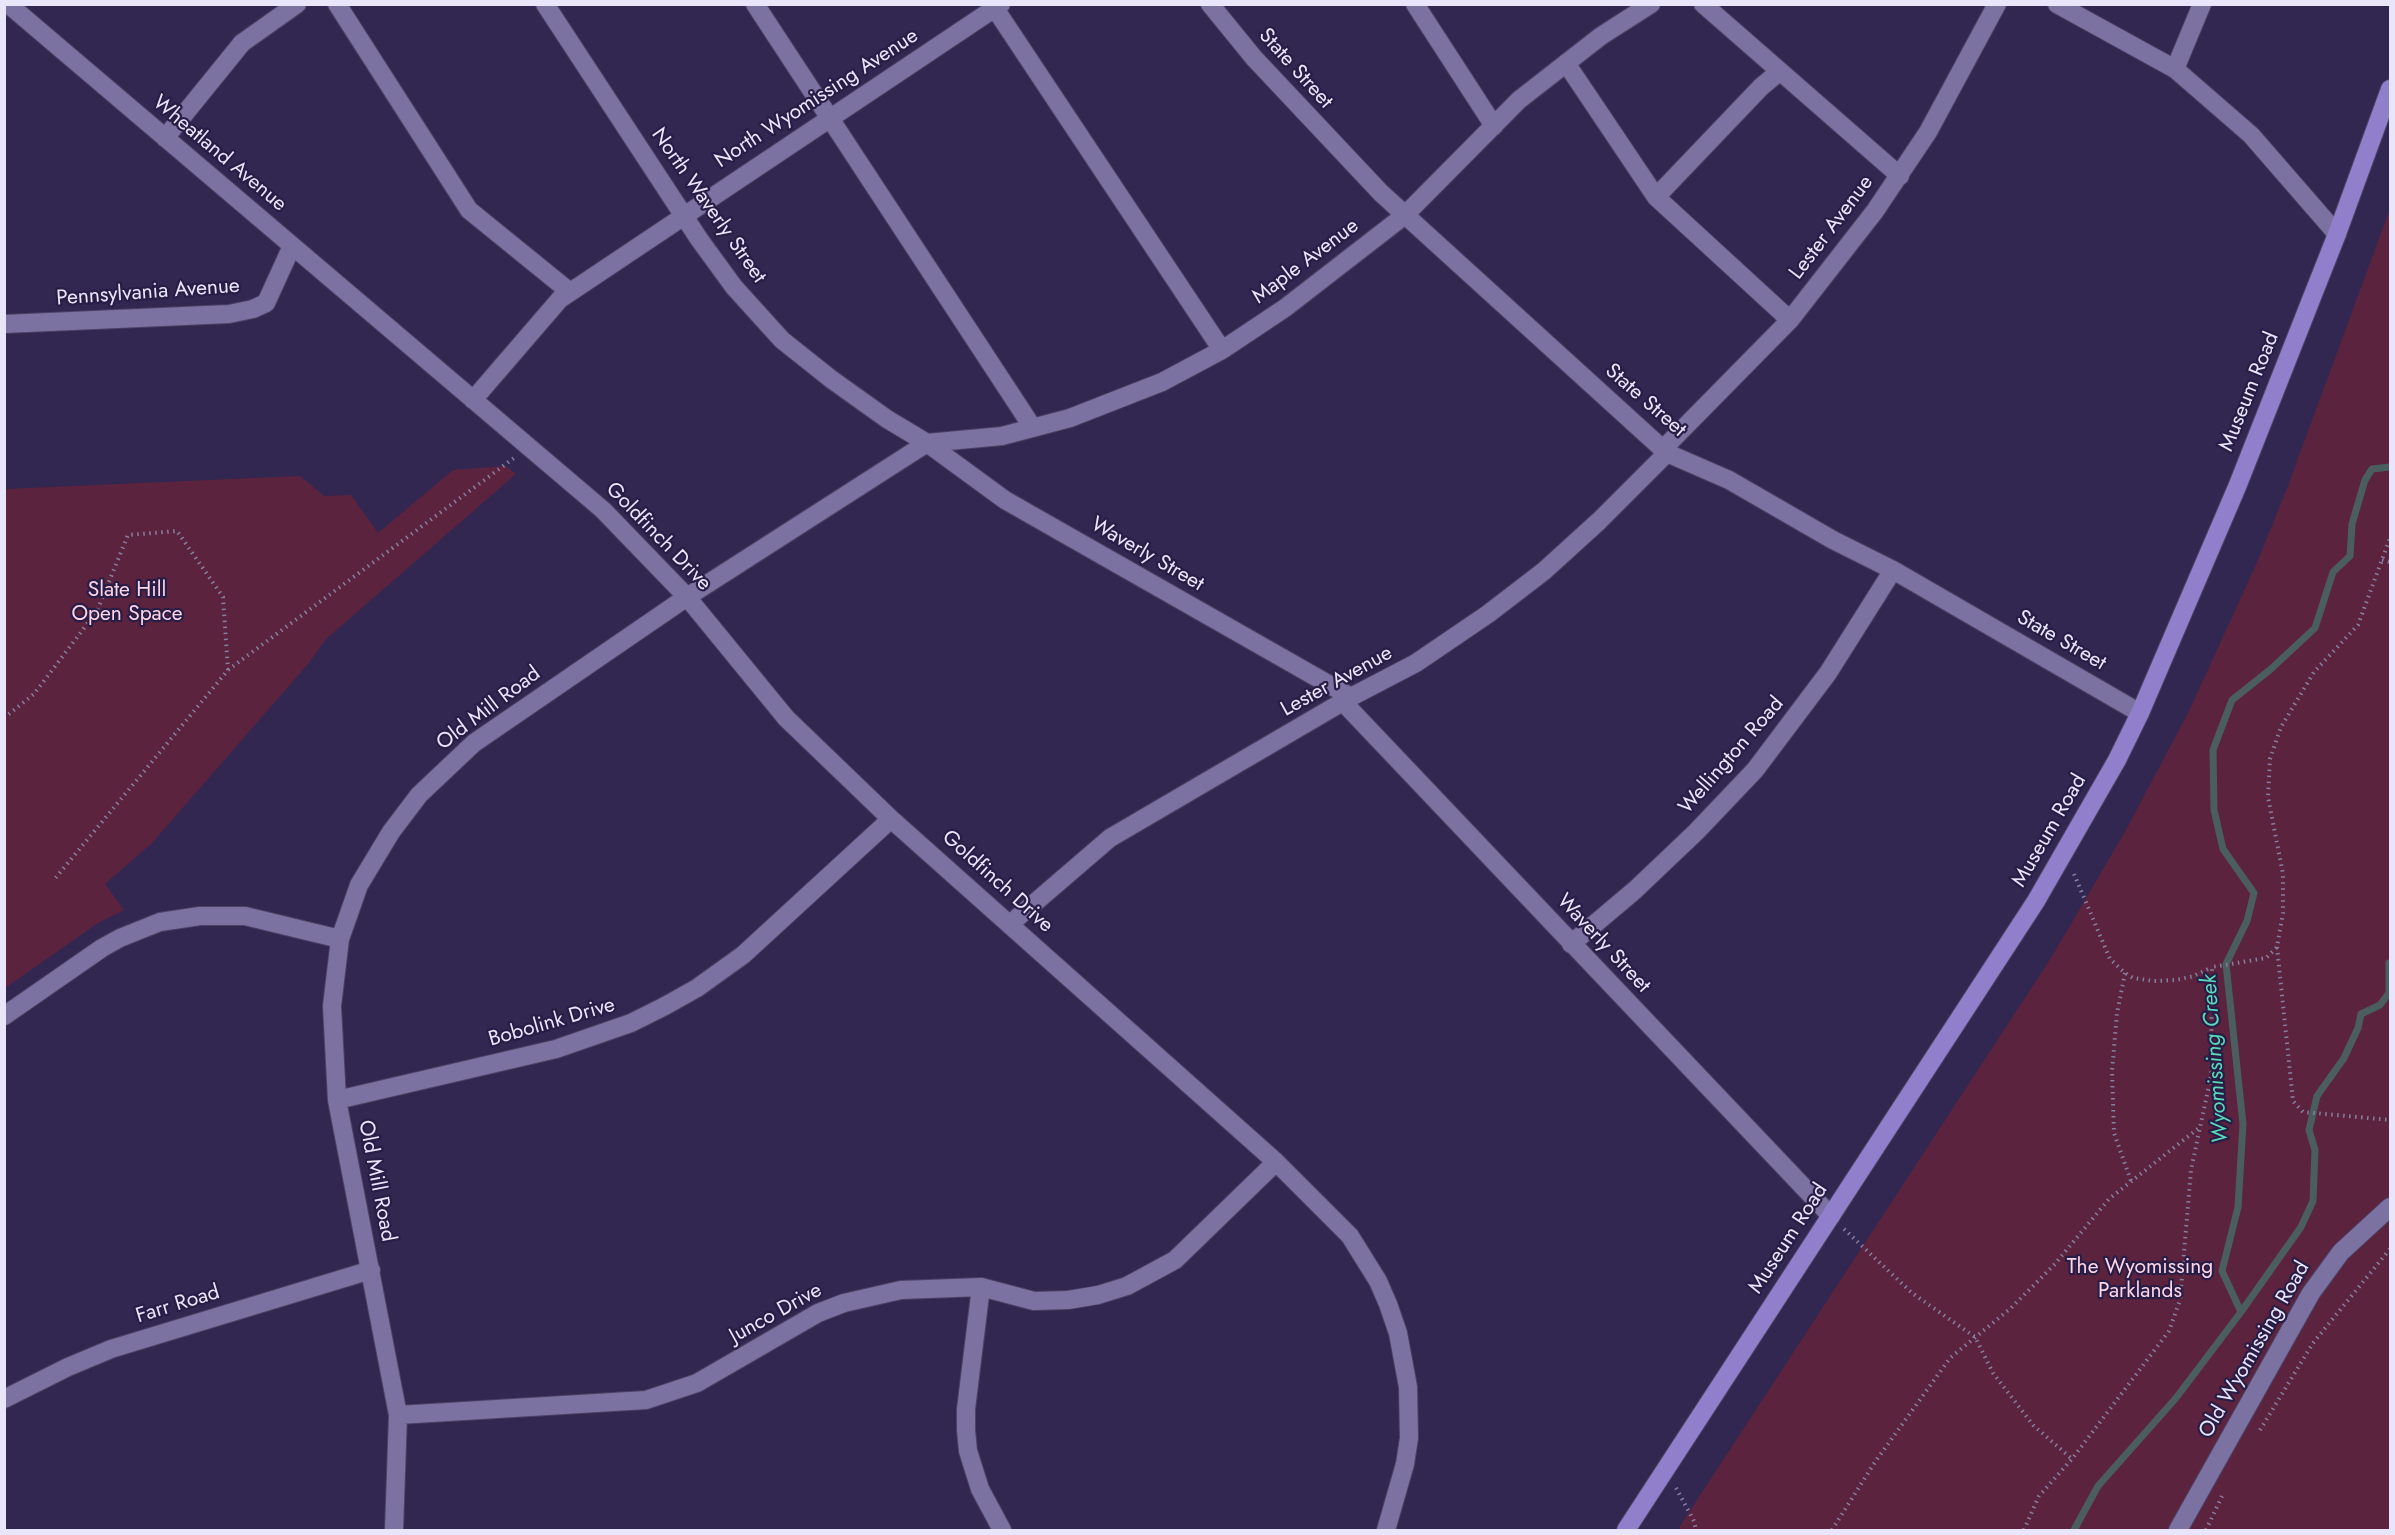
<!DOCTYPE html>
<html>
<head>
<meta charset="utf-8">
<style>
  body { margin:0 }
  #map { position:relative; width:2395px; height:1535px; overflow:hidden; background:#322751; font-family:Jost,sans-serif }
  canvas { display:block }
  .frame { position:absolute; inset:0; border:6px solid #e9e6fb; pointer-events:none }
</style>
</head>
<body>
<div id="map">
<canvas width="2395" height="1535"></canvas>
<div class="frame"></div>
</div>
<script>
const g = document.querySelector('canvas').getContext('2d');
g.lineJoin = 'round';
function paint(path, color) { g.fillStyle = color; g.fill(path, 'evenodd'); }
const shape = rows => new Path2D(rows.map(r => 'M' + r).join(''));
function stroke(path, color, width, dash) { g.strokeStyle = color; g.lineWidth = width; g.lineCap = dash ? 'butt' : 'round'; g.setLineDash(dash || []); g.stroke(path); }
function write(font, color, halo, rows, align = 'center') {
  g.font = font + ' Jost,sans-serif'; g.lineWidth = 4.5; g.setLineDash([]); g.textBaseline = 'middle'; g.strokeStyle = halo; g.fillStyle = color; for (const [text, x, y, turn = 0] of rows) {
    g.save(); g.translate(x, y); g.rotate((+turn || 0) * Math.PI / 180); g.textAlign = isNaN(turn) ? turn : align; if (halo) g.strokeText(text, 0, 0); g.fillText(text, 0, 0); g.restore();
  }
}
paint(shape([
  [2390,209,2390,1530,1680,1530,1680,1526,2051,958,2126,830,2189,711,2255,567,2286,491],
  [506,466,516,474,326,639,308,664,152,843,105,884,124,910,98,923,5,988,5,489,300,476,324,496,351,495,378,533,453,470]
]), '#5c233e');
stroke(shape([
  [2241,1312,2301,1227,2313,1201,2315,1150,2309,1130,2317,1096,2344,1058,2358,1028,2361,1014,2380,1005,2389,993,2389,963],
  [2074,1530,2098,1486,2176,1398,2241,1312,2222,1271,2238,1207,2243,1124,2226,964,2247,921,2254,893,2223,849,2214,810,2213,750,2232,700,2271,669,2315,628,2333,572,2350,556,2352,524,2365,480,2372,469,2390,467]
]), '#4b5e5f', 7);
const minor = shape([
  [8,4,603,510,687,597,786,718,891,819,1276,1162,1350,1236,1378,1281,1388,1304,1398,1333,1408,1387,1409,1438,1405,1464,1386,1530],
  [337,4,469,210,570,292],
  [545,4,699,239,734,287,782,340,831,379,887,419,927,443,1005,500,1351,697],
  [755,4,1033,428],
  [992,4,1222,350],
  [1210,4,1254,58,1381,193,1667,453,1729,480,1833,540,1893,570,2140,713],
  [1415,4,1494,126],
  [1703,4,1900,176],
  [2057,4,2175,69,2251,135,2337,234],
  [1566,63,1656,197,1790,320],
  [2175,69,2202,4],
  [165,138,242,43,297,4],
  [1656,197,1761,87,1780,71],
  [4,324,229,314,253,309,266,303,292,246],
  [473,400,560,299,1001,4],
  [1663,449,1790,320,1875,211,1928,132,1997,4],
  [1343,702,1831,1216],
  [1010,924,1110,838,1351,697,1416,663,1488,614,1544,571,1599,521,1667,453],
  [1571,944,1635,890,1696,832,1755,770,1828,673,1893,570],
  [4,1016,102,948,120,938,160,922,200,916,245,916,340,939],
  [337,1100,556,1049,631,1023,665,1006,697,988,743,955,891,819],
  [981,1287,966,1409,966,1430,968,1451,980,1489,1002,1530],
  [4,1399,68,1367,111,1349,371,1270],
  [398,1415,646,1400,697,1383,818,1313,844,1303,901,1290,981,1287,1034,1301,1068,1300,1098,1295,1127,1286,1175,1260,1276,1162],
  [394,1530,398,1415,337,1100,332,1006,340,939,359,885,391,832,419,795,474,743,687,597,927,443,1002,436,1070,418,1162,382,1222,350,1285,308,1405,215,1519,100,1601,36,1651,4],
  [2178,1530,2311,1293,2341,1252,2390,1207]
]);
const major = shape([
  [1626,1530,2036,901,2117,760,2140,713,2237,487,2337,234,2390,89]
]);
stroke(minor, '#4c4265', 20);
stroke(major, '#4c4265', 20);
stroke(shape([
  [2382,560,2390,562],
  [228,670,514,458],
  [4,718,34,694,97,611,128,535,177,531,223,597,228,670,53,881],
  [2074,874,2110,959,2125,973,2133,978,2154,981,2176,980,2194,976,2212,967],
  [2277,947,2293,1101,2303,1112,2390,1120],
  [2125,973,2117,1013,2112,1071,2114,1133,2131,1181],
  [1844,1229,1912,1293,1975,1337,1993,1373,2033,1425,2072,1459],
  [2260,1430,2313,1343,2390,1249],
  [1676,1488,1694,1521,1696,1530],
  [1832,1530,1875,1462,1950,1358,2011,1308,2054,1265,2109,1199,2200,1127],
  [2024,1530,2039,1496,2072,1459,2169,1331,2180,1300,2191,1170,2211,1076,2212,967,2266,958,2277,947,2283,913,2283,874,2268,797,2270,759,2281,727,2314,672,2358,625,2390,538],
  [2206,1530,2222,1496]
]), '#867f9f', 4, [1.5, 4.5]);
stroke(minor, '#7c72a2', 18);
stroke(major, '#917fcb', 18);
write('21px', '#e9e6fb', '#281d46', [
  ["State Street",1295,69,48],
  ["North Wyomissing Avenue",817,99,-33],
  ["Wheatland Avenue",219,154,40],
  ["North Waverly Street",708,206,55],
  ["Lester Avenue",1832,228,-53],
  ["Maple Avenue",1306,262,-37],
  ["Pennsylvania Avenue",148,293,-4],
  ["Museum Road",2250,392,-68],
  ["State Street",1645,401,41],
  ["Goldfinch Drive",658,537,46],
  ["Waverly Street",1147,555,30],
  ["State Street",2061,641,30],
  ["Lester Avenue",1337,682,-29],
  ["Old Mill Road",489,709,-37],
  ["Wellington Road",1732,756,-49],
  ["Museum Road",2050,831,-60],
  ["Goldfinch Drive",997,882,42],
  ["Waverly Street",1603,944,47],
  ["Bobolink Drive",552,1023,-16],
  ["Old Mill Road",376,1181,79],
  ["Museum Road",1789,1239,-57],
  ["Farr Road",178,1305,-17],
  ["Junco Drive",776,1314,-29],
  ["Old Wyomissing Road",2255,1350,-60]
]);
write('21px', '#fdd5e4', '#281d46', [
  ["Slate Hill",127,591],
  ["Open Space",127,615],
  ["The Wyomissing",2140,1268],
  ["Parklands",2140,1292]
]);
write('italic 22px', '#5bd9b9', '#281d46', [
  ["Wyomissing Creek",2216,1059,-94]
]);
</script>
</body>
</html>
